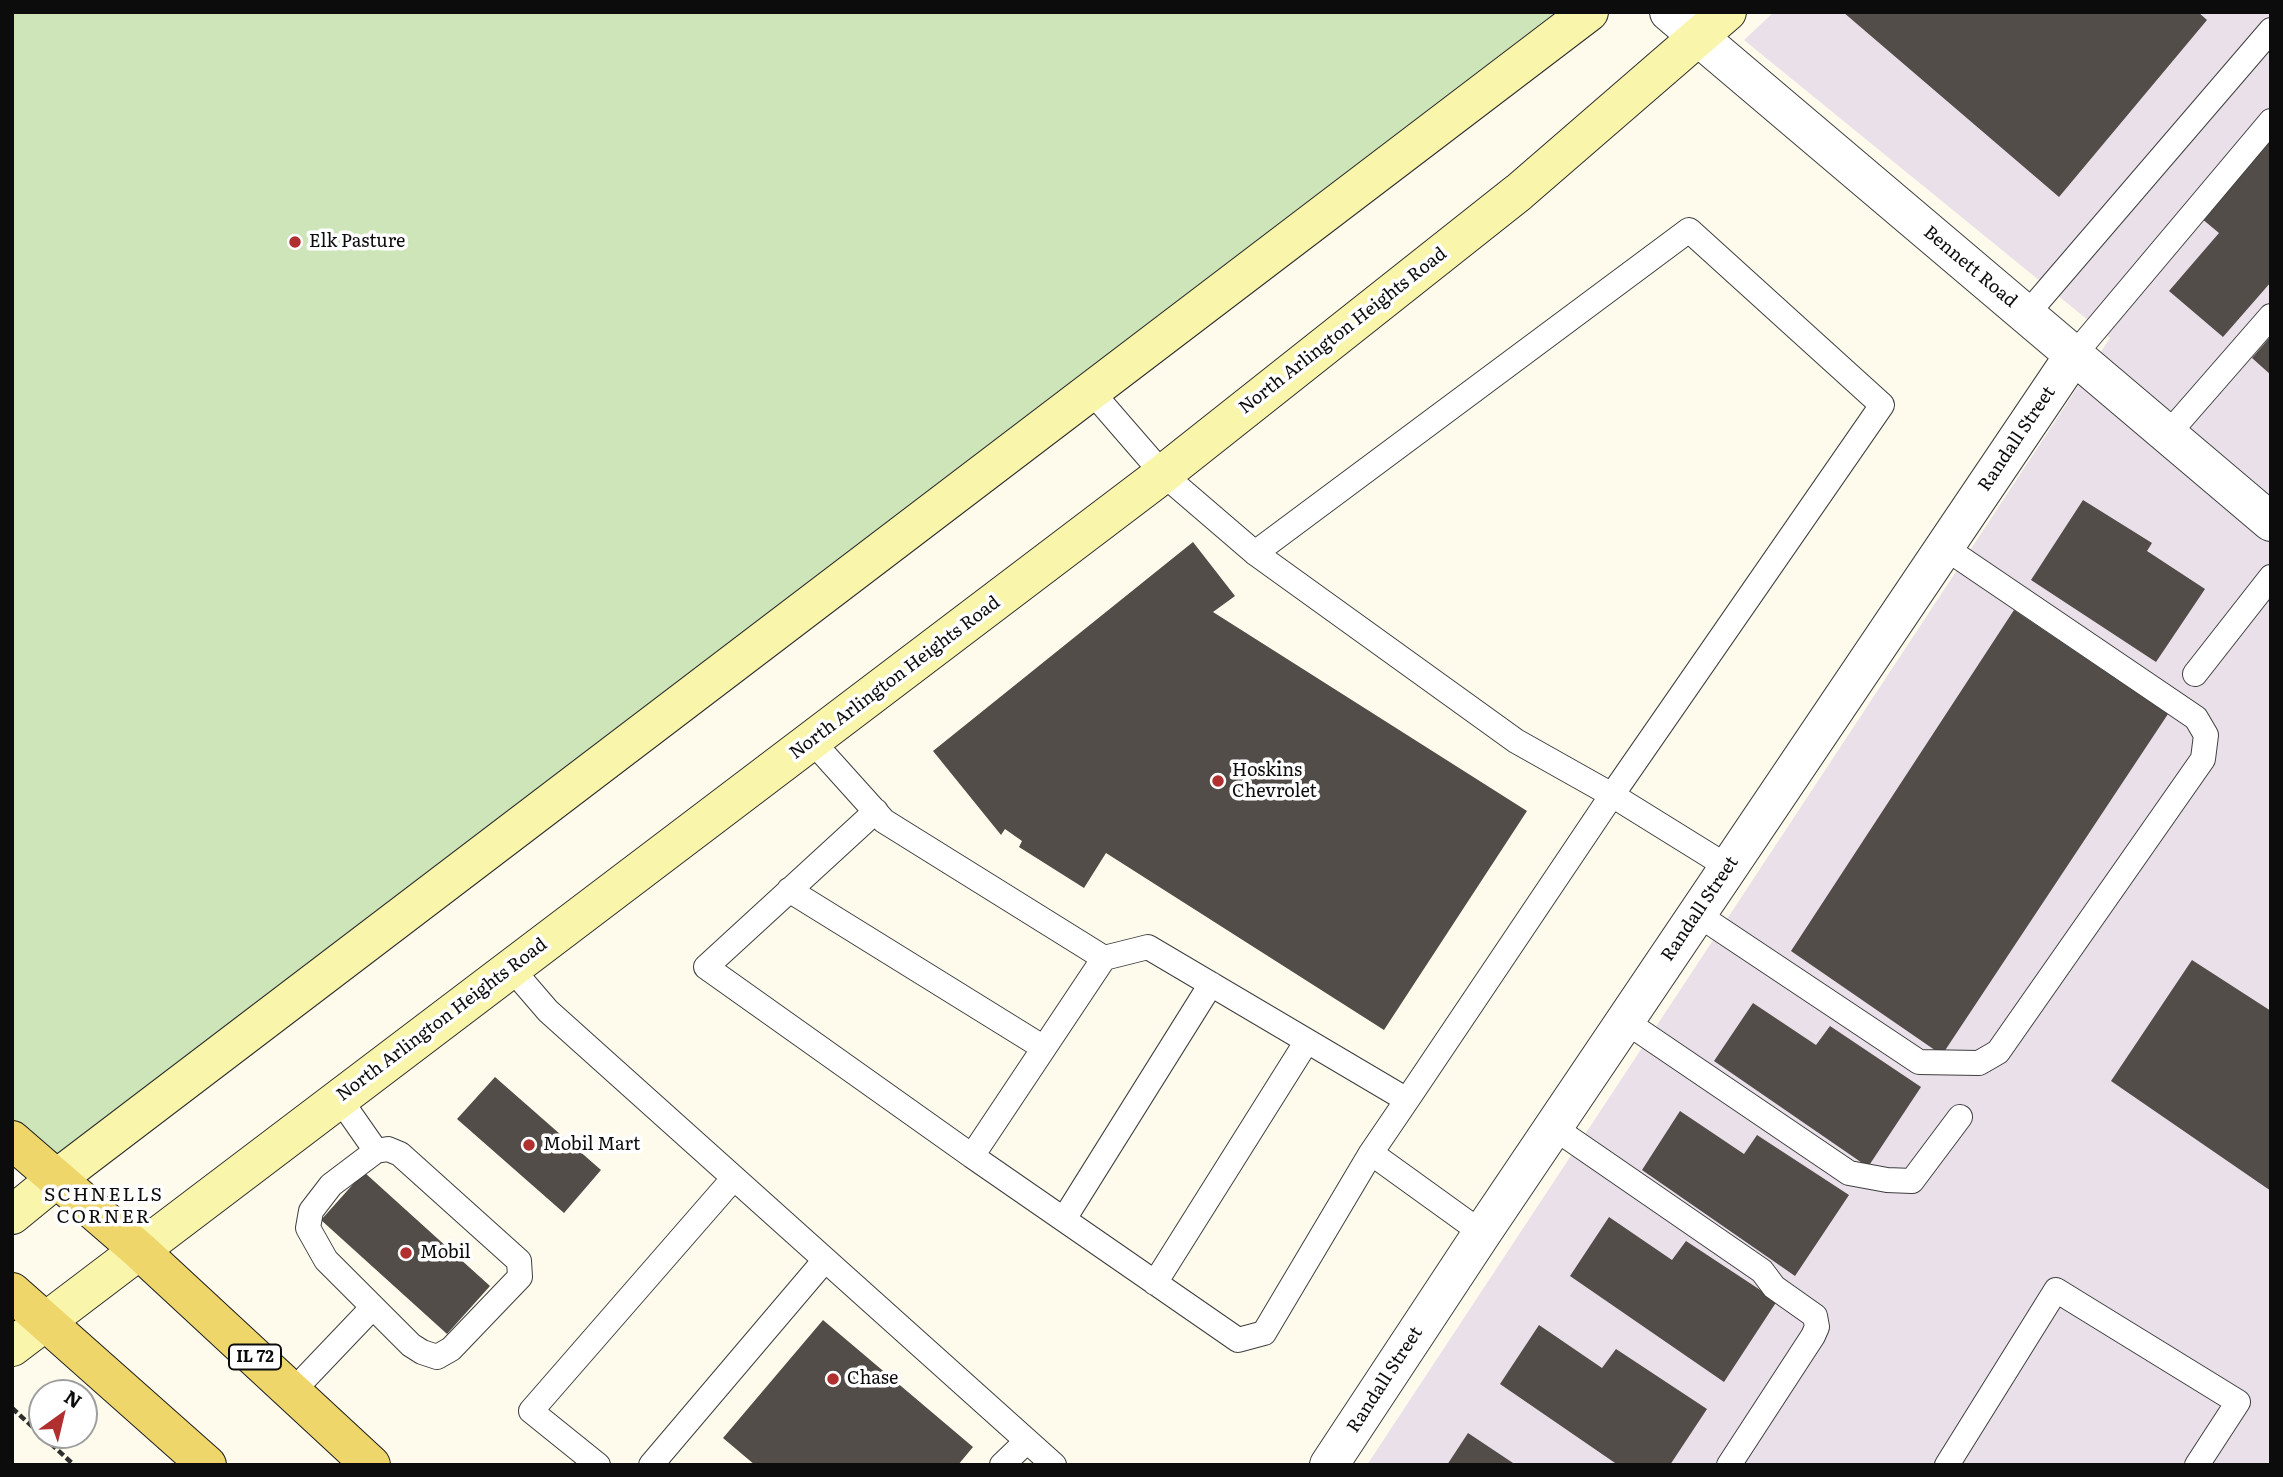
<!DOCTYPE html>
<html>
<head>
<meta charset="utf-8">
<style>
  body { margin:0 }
  #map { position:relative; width:2283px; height:1477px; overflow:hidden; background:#fefbec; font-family:Literata,serif }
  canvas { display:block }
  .frame { position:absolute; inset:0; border:14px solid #0c0c0c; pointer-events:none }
  .north { position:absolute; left:28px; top:1379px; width:70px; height:70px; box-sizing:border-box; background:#fff; border:2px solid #9e9e9e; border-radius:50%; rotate:34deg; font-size:19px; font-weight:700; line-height:28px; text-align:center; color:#0c0c0c }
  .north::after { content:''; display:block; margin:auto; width:24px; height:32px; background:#b1302f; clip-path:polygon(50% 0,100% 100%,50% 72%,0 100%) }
</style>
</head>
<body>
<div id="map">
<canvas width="2283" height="1477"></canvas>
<div class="frame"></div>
<div class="north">N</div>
</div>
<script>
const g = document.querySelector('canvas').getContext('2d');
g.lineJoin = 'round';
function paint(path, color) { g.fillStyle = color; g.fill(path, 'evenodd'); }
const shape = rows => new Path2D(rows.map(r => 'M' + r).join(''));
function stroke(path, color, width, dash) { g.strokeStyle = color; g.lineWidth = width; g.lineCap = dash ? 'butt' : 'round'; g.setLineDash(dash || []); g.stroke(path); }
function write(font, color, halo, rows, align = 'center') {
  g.font = font + ' Literata,serif'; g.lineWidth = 7; g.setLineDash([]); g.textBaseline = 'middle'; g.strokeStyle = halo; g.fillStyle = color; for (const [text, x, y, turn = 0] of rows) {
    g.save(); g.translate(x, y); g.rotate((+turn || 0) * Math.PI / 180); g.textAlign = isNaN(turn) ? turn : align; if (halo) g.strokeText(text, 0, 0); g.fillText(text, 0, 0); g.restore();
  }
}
paint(shape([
  [1774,12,2271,12,2271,1465,1367,1465,2110,338,1744,40]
]), '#e9e0ea');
paint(shape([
  [12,12,1583,12,56,1179,12,1140]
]), '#cde5b8');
paint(shape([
  [1843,12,2198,12,2207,20,2059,197],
  [2271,135,2271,282,2223,337,2169,291,2219,233,2201,218],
  [2271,336,2271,375,2252,358],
  [2083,500,2152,543,2147,551,2205,589,2156,662,2031,580],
  [1193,542,1235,596,1213,612,1527,811,1384,1030,1106,853,1084,888,1019,847,1022,841,1005,829,1001,835,933,751],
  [2014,610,2168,714,1942,1055,1791,951],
  [2192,960,2271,1011,2271,1191,2111,1081],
  [1753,1003,1816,1045,1830,1026,1921,1087,1868,1167,1714,1061],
  [495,1077,601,1170,564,1213,457,1119],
  [1680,1111,1744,1154,1757,1135,1849,1195,1795,1276,1642,1170],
  [364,1172,490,1286,447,1334,321,1220],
  [1609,1217,1672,1260,1686,1241,1777,1301,1724,1382,1570,1276],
  [823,1320,973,1447,958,1465,755,1465,723,1438],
  [1539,1325,1602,1368,1616,1349,1707,1409,1670,1465,1618,1465,1500,1384],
  [1468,1433,1516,1465,1447,1465]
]), '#534d49');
const lane = shape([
  [2027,314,2271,30],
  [2074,355,2271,121],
  [1091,391,1163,474,1255,553,1516,741,1612,795,1882,405,1689,230,1255,553],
  [2168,434,2271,316],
  [2195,674,2271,577],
  [812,741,884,821,1104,958,1148,947,1407,1100,1371,1153,1482,1233],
  [876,811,706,967,972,1156],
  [789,890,1044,1048],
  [1697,914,1919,1062,1979,1063,1998,1052,2203,759,2206,735,2196,718,1944,547],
  [1104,958,972,1156,1238,1340,1264,1333,1371,1153],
  [511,968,548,1011,1054,1465],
  [1625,1021,1849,1173,1887,1180,1912,1181,1960,1117],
  [1407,1100,1612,795,1728,867],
  [1553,1127,1762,1271,1774,1287,1815,1316,1817,1327,1813,1336,1729,1465],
  [1064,1219,1211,984],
  [1155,1283,1307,1041],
  [373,1307,411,1345,422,1352,437,1357,451,1349,520,1277,519,1261,400,1154,388,1149,376,1151],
  [292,1392,373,1307,326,1260,308,1228,311,1211,331,1185,376,1151,339,1098],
  [598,1465,531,1411,733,1179],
  [651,1465,825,1260],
  [1002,1465,1027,1441],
  [1947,1465,2056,1290,2238,1402,2197,1465]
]);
const street = shape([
  [1669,12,2271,522],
  [1329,1465,1482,1233,2074,355]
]);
const secondary = shape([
  [12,1215,56,1179,1589,12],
  [12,1347,1163,474,1519,192,1727,12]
]);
const primary = shape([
  [12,1140,139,1250,371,1465],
  [12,1292,207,1465]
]);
stroke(lane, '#3f3f3f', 26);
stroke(street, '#3f3f3f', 40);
stroke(secondary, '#2e2e2e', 40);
stroke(primary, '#1d1d1d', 40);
stroke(shape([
  [12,1408,74,1465]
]), '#2e2e2e', 4.5, [7, 3.5]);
stroke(lane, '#fff', 24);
stroke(street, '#fff', 38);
stroke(secondary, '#f9f5ab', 38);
stroke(primary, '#eed66b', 38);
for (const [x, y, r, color] of [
  [295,242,7,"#b1302f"],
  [1218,781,7,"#b1302f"],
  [529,1145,7,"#b1302f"],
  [406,1253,7,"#b1302f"],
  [833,1379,7,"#b1302f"]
]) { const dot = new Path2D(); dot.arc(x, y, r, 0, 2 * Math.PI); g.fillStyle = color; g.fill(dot); stroke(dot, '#fff', 2.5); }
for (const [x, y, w] of [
  [255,1357,52]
]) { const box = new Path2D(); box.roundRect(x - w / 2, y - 12.5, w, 25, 5); g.fillStyle = '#fff'; g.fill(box); stroke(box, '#0c0c0c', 2); }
write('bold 16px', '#0c0c0c', null, [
  ["IL 72",255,1357]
]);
write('18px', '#0c0c0c', '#fff', [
  ["Elk Pasture",309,242],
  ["Hoskins",1232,771],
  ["Chevrolet",1232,792],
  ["Mobil Mart",543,1145],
  ["Mobil",420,1253],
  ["Chase",847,1379]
], 'left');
write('18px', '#0c0c0c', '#fff', [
  ["Bennett Road",1970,267,40],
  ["North Arlington Heights Road",1343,331,-38],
  ["Randall Street",2017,439,-56],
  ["North Arlington Heights Road",895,678,-37],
  ["Randall Street",1700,909,-56],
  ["North Arlington Heights Road",442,1020,-37],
  ["Randall Street",1385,1380,-57]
]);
g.letterSpacing = '2px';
write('19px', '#0c0c0c', '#fff', [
  ["SCHNELLS",104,1195],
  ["CORNER",104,1217]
]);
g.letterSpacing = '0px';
</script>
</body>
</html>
